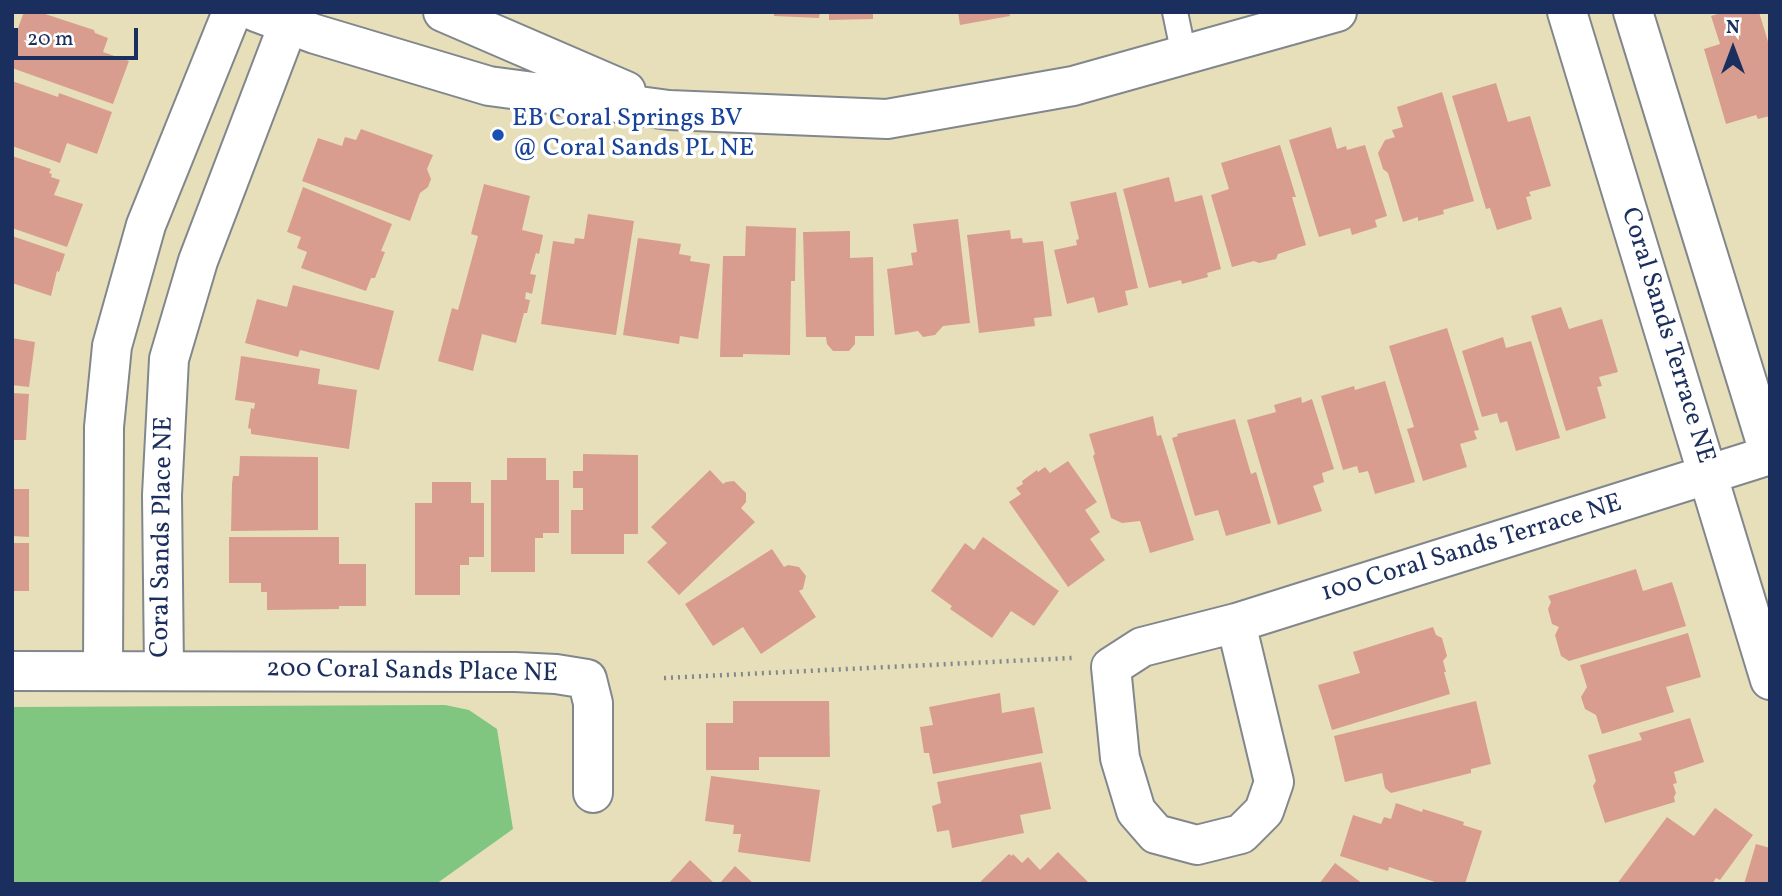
<!DOCTYPE html>
<html>
<head>
<meta charset="utf-8">
<style>
  body { margin:0 }
  #map { position:relative; width:1782px; height:896px; overflow:hidden; background:#e7dfba; font-family:Vollkorn,serif }
  canvas { display:block }
  .frame { position:absolute; inset:0; border:14px solid #1b2f5e; pointer-events:none }
  .north { position:absolute; left:1698px; top:14px; width:70px; height:70px; -webkit-text-stroke:5px #fff; paint-order:stroke; rotate:0deg; font-size:19px; font-weight:700; line-height:28px; text-align:center; color:#1b2f5e }
  .north::after { content:''; display:block; margin:auto; width:24px; height:32px; background:#1b2f5e; clip-path:polygon(50% 0,100% 100%,50% 72%,0 100%) }
  .scale { position:absolute; left:14px; top:28px; width:124px; height:32px; box-sizing:border-box; border:4px solid #1b2f5e; border-top:0; padding-left:9px; font-size:21px; line-height:24px; white-space:nowrap; color:#1b2f5e; -webkit-text-stroke:5px #fff; paint-order:stroke }
</style>
</head>
<body>
<div id="map">
<canvas width="1782" height="896"></canvas>
<div class="frame"></div>
<div class="north">N</div>
<div class="scale">20 m</div>
</div>
<script>
const g = document.querySelector('canvas').getContext('2d');
g.lineJoin = 'round';
function paint(path, color) { g.fillStyle = color; g.fill(path, 'evenodd'); }
const shape = rows => new Path2D(rows.map(r => 'M' + r).join(''));
function stroke(path, color, width, dash) { g.strokeStyle = color; g.lineWidth = width; g.lineCap = dash ? 'butt' : 'round'; g.setLineDash(dash || []); g.stroke(path); }
function write(font, color, halo, rows, align = 'center') {
  g.font = font + ' Vollkorn,serif'; g.lineWidth = 7; g.setLineDash([]); g.textBaseline = 'middle'; g.strokeStyle = halo; g.fillStyle = color; for (const [text, x, y, turn = 0] of rows) {
    g.save(); g.translate(x, y); g.rotate((+turn || 0) * Math.PI / 180); g.textAlign = isNaN(turn) ? turn : align; if (halo) g.strokeText(text, 0, 0); g.fillText(text, 0, 0); g.restore();
  }
}
paint(shape([
  [445,705,469,710,497,729,513,829,436,884,12,884,12,707]
]), '#80c580');
paint(shape([
  [24,12,39,12,94,30,95,33,108,38,103,52,129,61,113,104,12,68,12,44],
  [774,12,820,12,819,18,774,16],
  [829,12,873,12,873,19,829,20],
  [958,12,1009,12,1010,16,960,25],
  [1724,12,1759,12,1770,48,1770,116,1758,119,1756,115,1726,124,1704,49,1720,44,1711,16],
  [12,81,58,97,59,93,112,112,97,154,67,143,60,163,12,146],
  [1496,83,1508,122,1530,116,1551,186,1529,192,1531,196,1526,197,1532,219,1497,230,1490,208,1486,209,1452,96],
  [1442,92,1474,201,1443,210,1444,214,1418,221,1418,217,1403,222,1388,173,1383,169,1378,153,1385,140,1395,137,1392,130,1403,127,1397,107],
  [1331,127,1337,149,1346,146,1347,150,1365,145,1387,216,1375,220,1377,227,1352,235,1350,228,1319,237,1289,140],
  [361,129,433,155,427,169,431,179,428,187,420,193,410,221,302,181,318,138,342,146,345,137,356,140],
  [1280,145,1296,197,1292,197,1306,245,1278,254,1276,259,1259,263,1254,261,1232,267,1211,195,1229,189,1221,163],
  [12,156,51,169,49,173,52,174,51,177,60,180,54,195,83,204,67,247,12,228],
  [1169,177,1175,202,1202,195,1221,269,1207,273,1208,277,1182,284,1181,280,1149,288,1123,189],
  [484,184,530,196,522,230,543,235,539,254,536,253,530,274,536,275,532,294,526,292,525,299,530,300,527,313,524,313,516,343,482,334,473,371,438,361,452,308,458,310,478,236,471,234],
  [303,187,392,224,381,251,385,252,375,278,371,278,366,291,301,268,307,252,297,248,301,237,287,232],
  [1116,192,1138,288,1125,291,1128,305,1098,313,1094,297,1067,304,1054,250,1077,245,1076,240,1079,239,1070,202],
  [588,214,634,221,616,335,541,324,553,241,574,244,575,238,584,239],
  [958,219,970,323,943,326,935,335,923,337,918,331,895,335,887,269,913,265,911,253,917,252,913,224],
  [746,226,796,228,795,281,791,281,790,355,743,354,743,357,720,357,723,256,745,256],
  [1010,230,1011,239,1022,238,1023,243,1043,241,1052,316,1034,318,1035,326,979,333,967,235],
  [850,231,850,258,873,257,874,336,855,336,855,344,849,351,833,351,827,344,826,337,806,337,803,232],
  [12,236,65,254,59,272,57,271,51,296,12,283],
  [638,238,681,244,679,254,691,256,690,261,710,264,698,339,680,336,679,344,623,335],
  [293,285,394,311,379,370,300,350,298,357,245,343,257,299,287,307],
  [1561,307,1569,329,1602,319,1618,372,1599,377,1602,386,1597,387,1606,418,1566,431,1531,316],
  [1447,328,1479,430,1474,431,1477,439,1460,444,1467,467,1423,481,1407,429,1414,427,1389,346],
  [1503,337,1506,348,1531,341,1560,438,1516,451,1507,421,1500,423,1497,413,1482,417,1462,351],
  [12,338,35,342,29,387,12,385],
  [241,356,320,369,318,384,357,390,349,449,251,434,251,429,248,428,251,408,254,409,255,403,235,400],
  [1385,381,1415,482,1375,494,1368,471,1359,473,1357,466,1343,470,1321,396,1354,386,1355,390],
  [12,393,29,394,26,440,12,440],
  [1301,397,1302,403,1312,399,1334,469,1322,473,1324,482,1313,486,1322,511,1278,525,1247,420,1276,412,1274,405],
  [1153,416,1157,436,1161,435,1194,540,1150,553,1140,521,1122,523,1111,518,1093,456,1095,454,1089,434],
  [1235,419,1251,474,1256,472,1271,523,1226,536,1218,510,1195,516,1172,438,1178,436,1177,434],
  [583,454,638,455,638,534,624,534,624,554,571,554,571,510,583,510,583,488,573,488,573,471,583,471],
  [240,456,318,457,318,530,231,531,232,484,233,476,239,476],
  [507,458,546,458,546,480,559,480,559,533,543,533,543,538,535,538,535,572,491,572,491,480,507,480],
  [1068,461,1097,502,1085,510,1100,532,1090,539,1105,560,1068,587,1009,502,1021,494,1016,488,1023,484,1022,481,1037,470,1038,472,1045,467,1050,473],
  [710,470,723,484,726,482,734,481,746,493,746,502,741,508,755,522,679,595,647,562,667,543,651,527],
  [432,482,471,482,471,503,484,503,484,557,469,557,469,565,460,565,460,595,415,595,415,503,432,503],
  [12,489,29,489,29,537,12,536],
  [229,537,339,537,339,564,366,564,366,606,339,606,339,609,267,610,267,592,261,592,261,583,229,583],
  [983,537,1059,591,1034,626,1011,611,992,638,950,609,952,606,931,591,965,543,974,550],
  [12,543,29,543,29,591,12,591],
  [772,549,784,567,788,565,799,567,806,576,803,589,799,591,816,617,761,654,743,627,713,646,685,604],
  [1636,569,1643,591,1672,582,1686,626,1569,661,1561,656,1555,635,1559,627,1552,624,1548,609,1551,602,1548,596],
  [1433,627,1436,635,1442,638,1447,656,1443,661,1446,672,1444,672,1450,694,1332,730,1318,685,1360,673,1353,652],
  [1688,633,1701,677,1666,687,1674,712,1602,734,1596,715,1585,709,1581,697,1587,687,1580,665],
  [1000,693,1002,713,1034,707,1043,753,933,774,929,753,924,753,920,727,933,725,929,707],
  [733,701,829,701,830,757,759,757,759,770,706,770,706,723,733,723],
  [1476,701,1491,764,1471,769,1471,773,1391,793,1385,788,1382,773,1345,782,1334,736],
  [1690,718,1704,762,1674,772,1677,783,1673,784,1676,793,1674,797,1675,802,1605,823,1593,786,1596,781,1588,755,1642,740,1639,733],
  [1041,762,1051,809,1020,815,1024,833,952,848,949,830,937,832,932,806,941,803,937,782],
  [711,776,820,790,810,862,738,852,741,834,733,834,734,825,705,821],
  [1396,803,1422,812,1423,809,1464,822,1463,825,1482,831,1465,884,1441,884,1389,867,1388,871,1340,856,1353,815,1381,824,1384,817,1391,819],
  [1715,808,1753,835,1720,880,1716,878,1712,884,1617,884,1667,817,1694,836],
  [1756,844,1770,848,1770,884,1744,884],
  [1058,852,1090,884,978,884,1009,854,1012,856,1013,854,1022,863,1028,857,1040,870],
  [690,860,715,884,668,884],
  [1335,863,1363,884,1319,884],
  [735,866,754,884,719,884]
]), '#d99d8f');
const service = shape([
  [1175,12,1184,55]
]);
const minor = shape([
  [1567,12,1770,680],
  [1633,12,1770,456],
  [1236,623,1274,782,1264,811,1241,834,1197,845,1156,834,1136,811,1120,758,1111,667,1142,647,1236,623,1770,455],
  [103,670,104,427,112,346,146,225,232,12],
  [164,670,162,495,169,359,198,261,293,12],
  [12,671,515,672,556,674,587,679,593,703,593,793]
]);
const tertiary = shape([
  [256,12,315,34,489,86,669,110,887,119,1073,86,1337,12],
  [443,12,626,91]
]);
stroke(service, '#81878c', 28);
stroke(minor, '#81878c', 42);
stroke(tertiary, '#81878c', 42);
stroke(shape([
  [664,678,1072,658]
]), '#81878c', 4.5, [2, 5]);
stroke(service, '#fff', 24);
stroke(minor, '#fff', 38);
stroke(tertiary, '#fff', 38);
for (const [x, y, r, color] of [
  [498,135,7,"#1a4fb4"]
]) { const dot = new Path2D(); dot.arc(x, y, r, 0, 2 * Math.PI); g.fillStyle = color; g.fill(dot); stroke(dot, '#fff', 2.5); }
write('26px', '#164399', '#fff', [
  ["EB Coral Springs BV",512,120],
  ["@ Coral Sands PL NE",512,150]
], 'left');
write('26px', '#1b2f5e', '#fff', [
  ["Coral Sands Terrace NE",1666,336,73],
  ["Coral Sands Place NE",164,537,-89],
  ["100 Coral Sands Terrace NE",1472,550,-17],
  ["200 Coral Sands Place NE",412,673,1]
]);
</script>
</body>
</html>
